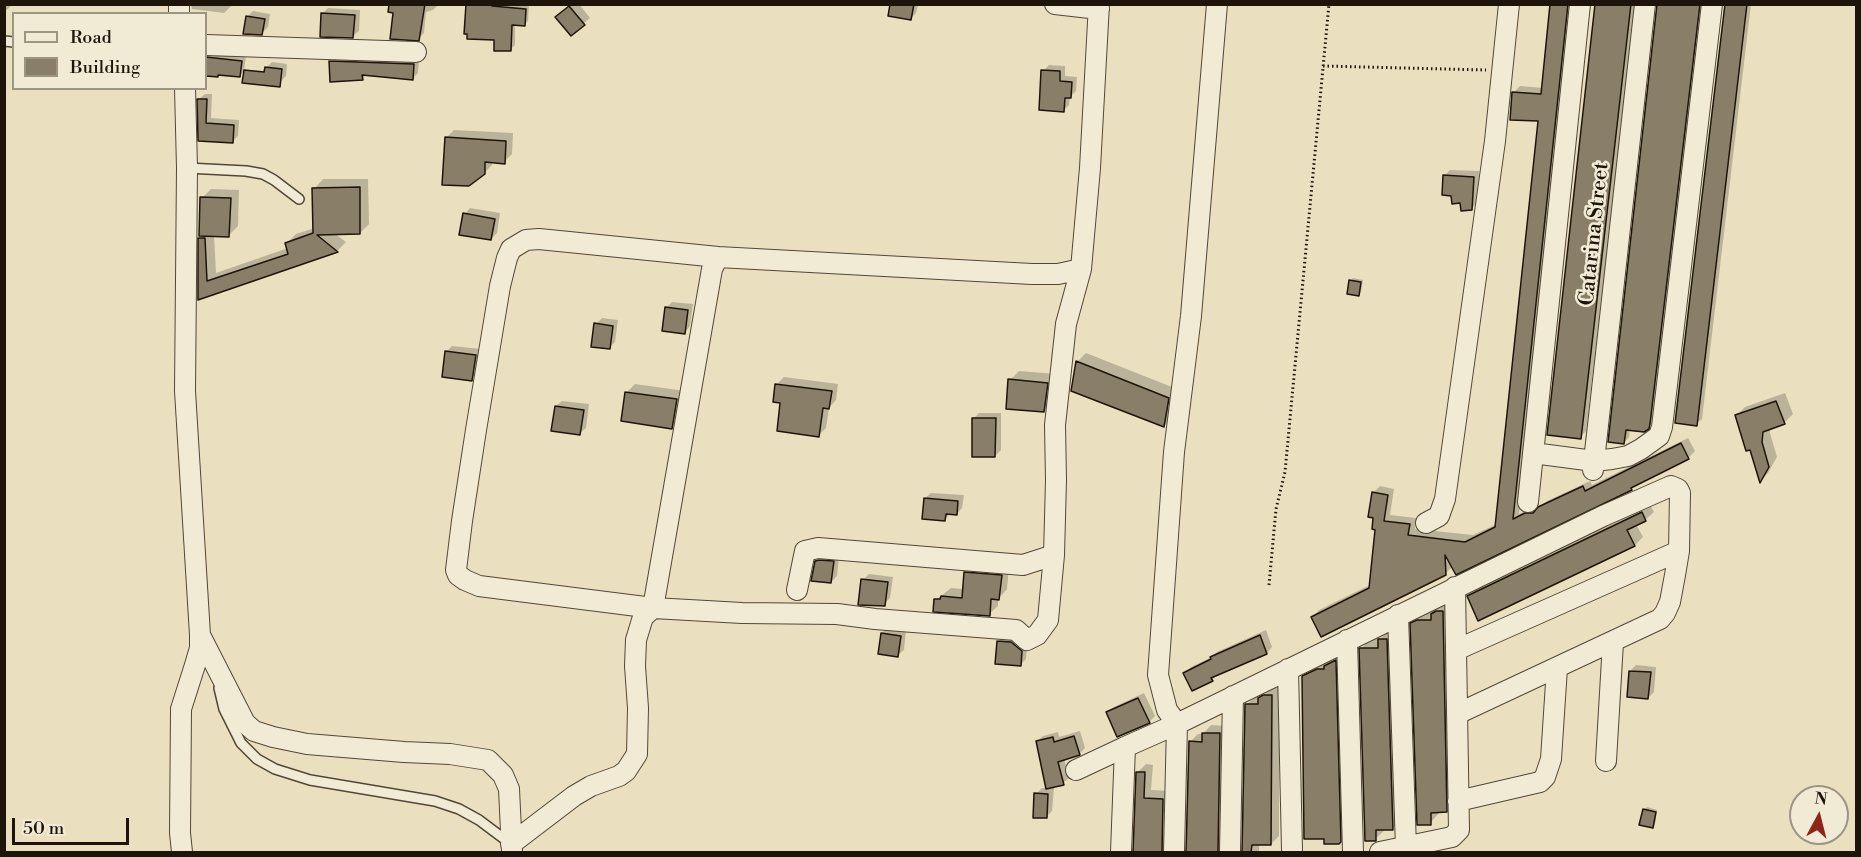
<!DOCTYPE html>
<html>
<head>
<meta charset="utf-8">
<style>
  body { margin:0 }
  #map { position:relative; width:1861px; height:857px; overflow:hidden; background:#eae0c0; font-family:"Libre Bodoni",serif }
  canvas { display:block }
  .frame { position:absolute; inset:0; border:6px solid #1f1409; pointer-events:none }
  .legend { position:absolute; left:12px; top:12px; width:195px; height:78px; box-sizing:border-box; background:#f1ebd6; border:2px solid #9d9584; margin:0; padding:8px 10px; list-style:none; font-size:18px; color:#1f1409 }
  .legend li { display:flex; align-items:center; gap:12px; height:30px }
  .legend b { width:30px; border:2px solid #9d9584 }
  .north { position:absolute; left:1789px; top:785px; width:60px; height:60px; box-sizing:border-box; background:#f1ebd6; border:2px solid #9d9584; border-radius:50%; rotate:7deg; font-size:16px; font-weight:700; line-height:24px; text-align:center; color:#1f1409 }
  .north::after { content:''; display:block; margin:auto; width:21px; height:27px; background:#8f2418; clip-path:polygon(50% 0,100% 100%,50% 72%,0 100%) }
  .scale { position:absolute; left:12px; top:818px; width:117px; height:27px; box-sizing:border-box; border:3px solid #1f1409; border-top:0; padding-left:8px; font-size:18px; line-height:21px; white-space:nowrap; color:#1f1409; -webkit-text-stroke:4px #f1ebd6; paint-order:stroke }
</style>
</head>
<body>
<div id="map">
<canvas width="1861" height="857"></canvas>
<div class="frame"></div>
<ul class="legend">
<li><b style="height:8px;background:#f1ebd6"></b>Road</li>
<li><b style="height:16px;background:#897e68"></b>Building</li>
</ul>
<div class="north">N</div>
<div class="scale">50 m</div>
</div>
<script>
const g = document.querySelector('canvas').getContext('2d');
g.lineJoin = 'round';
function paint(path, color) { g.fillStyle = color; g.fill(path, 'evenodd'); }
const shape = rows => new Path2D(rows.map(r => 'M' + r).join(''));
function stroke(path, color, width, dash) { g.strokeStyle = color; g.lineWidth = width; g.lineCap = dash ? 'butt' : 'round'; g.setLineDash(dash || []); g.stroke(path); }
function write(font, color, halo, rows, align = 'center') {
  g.font = font + ' "Libre Bodoni",serif'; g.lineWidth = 5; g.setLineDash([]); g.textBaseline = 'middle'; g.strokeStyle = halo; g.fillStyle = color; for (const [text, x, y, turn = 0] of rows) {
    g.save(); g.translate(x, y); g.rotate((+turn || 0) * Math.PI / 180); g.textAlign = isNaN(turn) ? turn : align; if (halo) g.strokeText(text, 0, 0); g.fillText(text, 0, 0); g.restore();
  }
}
paint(shape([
  [4,4,10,4,10,7,4,12],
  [191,4,233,4,224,13,192,9],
  [390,4,439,4,433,10,426,12,424,33,418,39],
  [468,4,529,5,528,21,524,25,515,24,515,45,511,49,495,39],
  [572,4,579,4,590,18,572,34,563,12],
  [892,4,918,4,916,13,910,19],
  [1552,4,1573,4,1519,514,1533,507,1541,506,1547,501,1590,481,1592,485,1688,438,1695,451,1688,458,1636,484,1631,489,1453,566,1445,574,1313,617,1319,610,1370,585,1377,529,1373,493,1380,486,1394,489,1390,515,1416,518,1415,529,1473,535,1497,524,1540,120,1513,93,1520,86,1543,88],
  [1596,4,1636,4,1586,431,1580,437,1549,433],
  [1658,4,1704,4,1654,421,1648,427,1630,429,1629,437,1624,443],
  [1726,4,1751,4,1702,419,1696,424],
  [328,8,360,10,359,31,353,36,322,14],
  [253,11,270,14,268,27,262,33,247,17],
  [206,50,211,52,246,56,244,71,239,76,206,73],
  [336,56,419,59,418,73,413,78,367,74,362,79,330,62],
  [272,62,287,64,286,76,280,82,266,68],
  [1049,65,1065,66,1065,76,1077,77,1076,91,1070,97,1069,105,1063,111,1043,71],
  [205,94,212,94,211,118,239,120,238,136,232,142,200,140,199,99],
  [454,130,513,133,512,154,504,162,492,161,492,165,484,173,446,138],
  [1450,170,1479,171,1478,202,1472,208,1462,202,1444,176],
  [323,179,368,179,369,224,360,233,334,233,346,242,337,251,199,298,200,239,205,234,202,198,211,189,239,190,238,226,229,235,214,235,216,273,288,248,287,243,296,234,315,228,314,189],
  [470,208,500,213,497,233,491,239,465,214],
  [1353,278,1363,280,1361,292,1359,295,1350,281],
  [672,302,693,304,690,326,685,332,666,308],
  [602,318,618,320,615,342,609,348,596,324],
  [452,346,481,349,477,374,471,379,447,351],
  [1086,353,1177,389,1173,417,1164,426,1077,362],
  [1019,371,1056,374,1053,402,1044,411,1010,380],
  [784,377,838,384,836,400,829,408,826,428,819,435,782,402,776,385],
  [635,384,685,391,681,418,672,427,626,393],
  [1785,393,1793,414,1784,423,1770,428,1770,433,1777,457,1768,473,1761,480,1751,448,1737,415,1745,407],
  [562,401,589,404,586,428,580,433,556,406],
  [979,413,1001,413,1001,450,995,456,973,419],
  [931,493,964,495,962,508,957,514,951,513,945,519,925,498],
  [1650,505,1654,512,1645,520,1636,524,1643,537,1635,545,1469,596,1477,588],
  [823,556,839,556,837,576,831,582,817,562],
  [974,564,1009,567,1007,589,998,599,998,606,989,614,936,600,951,588,964,589,965,573],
  [869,574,893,577,890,598,884,604,863,580],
  [1454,601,1457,800,1446,811,1441,811,1430,823,1412,624,1423,613,1429,610,1436,610,1443,603],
  [888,627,906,630,904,650,898,655,880,653,882,633],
  [1390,629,1403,818,1393,828,1387,828,1375,839,1361,649,1371,638,1381,638],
  [1266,630,1272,647,1267,653,1218,673,1212,680,1185,673,1191,667,1212,657,1217,652],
  [1004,635,1027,645,1026,659,1020,665,998,641],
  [1344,652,1349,831,1338,842,1304,677,1313,667,1331,660],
  [1636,665,1656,667,1654,692,1648,698,1630,671],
  [1273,688,1279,688,1279,836,1271,844,1259,844,1259,852,1243,852,1246,705,1255,697,1261,697],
  [1144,693,1155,716,1149,722,1108,712,1114,707],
  [1211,725,1228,726,1230,852,1187,852,1190,742,1198,734,1203,734],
  [1080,731,1085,748,1079,754,1064,758,1069,778,1063,783,1037,741,1043,736,1058,732,1059,737],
  [1146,764,1153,765,1151,790,1171,791,1174,852,1134,852,1138,772],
  [1042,788,1054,788,1052,811,1046,817,1036,794],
  [1647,807,1657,810,1655,824,1652,826,1644,810]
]), '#0003');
const building = shape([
  [389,4,425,4,419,41,390,39,393,13,388,12,389,4],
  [466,4,492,4,492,6,526,9,525,26,512,25,511,51,494,51,494,40,467,39,467,34,464,34,466,4],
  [890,4,914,4,911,20,888,16,890,4],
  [1550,4,1568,4,1513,519,1525,513,1533,513,1538,507,1583,486,1585,491,1681,443,1689,459,1631,488,1632,490,1456,575,1445,555,1446,575,1321,637,1311,617,1369,588,1375,530,1372,529,1373,518,1368,517,1372,492,1388,495,1384,521,1410,524,1408,535,1465,542,1495,527,1538,121,1510,120,1512,92,1541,94,1550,4],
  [1595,4,1631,4,1581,439,1547,435,1595,4],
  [1657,4,1700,4,1650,424,1649,429,1644,432,1626,430,1624,444,1608,442,1657,4],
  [1725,4,1747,4,1697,426,1675,423,1725,4],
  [569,6,585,25,571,36,555,17,569,6],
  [321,13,355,15,353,38,320,37,321,13],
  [246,16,265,19,262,35,243,34,246,16],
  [206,57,242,61,240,77,218,75,218,77,206,76,206,57],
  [329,61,414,64,413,80,362,75,363,80,330,82,329,61],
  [265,67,282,69,280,87,242,83,244,70,264,72,265,67],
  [1041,70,1060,71,1060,81,1072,82,1071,98,1065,98,1064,112,1039,110,1041,70],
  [197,99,207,99,206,123,234,125,233,143,198,141,197,99],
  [445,137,506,141,505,164,485,162,485,174,469,186,442,185,445,137],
  [1443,175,1474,177,1472,210,1461,211,1460,203,1452,204,1451,196,1442,195,1443,175],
  [360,187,360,234,317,235,338,252,198,300,198,238,205,238,207,281,288,254,285,243,313,233,312,188,360,187],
  [200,197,231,198,229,237,199,236,200,197],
  [463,213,495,219,491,240,459,235,463,213],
  [1349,280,1361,282,1359,296,1347,294,1349,280],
  [665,307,688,310,685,334,662,331,665,307],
  [594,323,613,326,610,349,591,347,594,323],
  [445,351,476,355,472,381,442,377,445,351],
  [1076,361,1169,398,1164,427,1071,391,1076,361],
  [1008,379,1048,383,1044,412,1006,409,1008,379],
  [775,384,832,391,829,409,823,408,819,437,777,431,780,403,773,402,775,384],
  [625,392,677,399,672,429,621,421,625,392],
  [1776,401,1785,424,1763,432,1762,442,1769,467,1760,483,1750,450,1746,451,1735,415,1776,401],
  [555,406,584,410,580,435,551,431,555,406],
  [972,418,996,418,995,457,972,457,972,418],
  [924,498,958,501,957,515,946,514,945,521,922,519,924,498],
  [1642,512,1646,521,1627,530,1635,546,1478,621,1467,596,1642,512],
  [819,560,834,561,831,583,811,581,815,561,819,560],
  [964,572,1002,575,999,600,991,599,990,616,933,612,934,599,940,599,941,596,962,598,964,572],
  [861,579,888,582,885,606,858,605,861,579],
  [1436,611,1443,611,1447,812,1431,813,1431,825,1417,825,1410,623,1417,620,1431,620,1431,614,1436,611],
  [881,633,901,636,898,657,878,654,881,633],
  [1260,635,1267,654,1211,678,1213,681,1192,691,1183,673,1211,659,1210,657,1260,635],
  [1378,639,1387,639,1393,830,1376,830,1376,841,1365,841,1359,648,1378,648,1378,639],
  [997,641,1011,642,1022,651,1021,666,995,664,997,641],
  [1336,660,1341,842,1339,844,1324,844,1324,839,1304,839,1302,676,1317,669,1324,669,1324,666,1336,660],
  [1629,671,1651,672,1648,699,1627,697,1629,671],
  [1263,695,1272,695,1271,845,1252,845,1251,852,1242,852,1245,704,1258,704,1258,698,1263,695],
  [1138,698,1150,723,1117,737,1106,712,1138,698],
  [1202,733,1220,733,1218,852,1186,852,1189,741,1202,742,1202,733],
  [1074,736,1080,755,1058,762,1064,785,1046,789,1036,741,1053,737,1054,742,1074,736],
  [1136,772,1145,772,1144,798,1163,799,1162,852,1133,852,1136,772],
  [1034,793,1048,794,1047,818,1033,818,1034,793],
  [1643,809,1656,812,1653,828,1639,825,1643,809]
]);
paint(building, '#897e68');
stroke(building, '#1f1409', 1.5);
const service = shape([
  [4,41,14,42],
  [187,168,246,171,263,174,274,180,299,199],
  [219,688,224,709,241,743,257,759,275,769,310,780,435,801,459,809,479,820,511,844]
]);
const minor = shape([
  [179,4,179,14],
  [1055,4,1099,9],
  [1217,4,1191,316,1174,452,1158,675,1167,710,1177,724,1603,516,1671,486,1678,489,1680,493,1679,551,1675,575,1670,602,1665,613,1660,619,1457,714],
  [206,45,416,52],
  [718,257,539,239,526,240,511,249,507,258,500,286,476,430,462,521,456,570,458,575,465,580,479,586,653,608,742,613,837,614,875,619,1016,630,1027,640,1037,635,1048,620,1054,555],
  [1533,453,1594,461,1612,459,1628,456,1641,449,1659,436,1662,427,1712,4],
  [1593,470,1645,4],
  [1528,502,1580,4],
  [1426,523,1439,516,1445,499,1495,141,1509,4],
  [797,590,805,551,818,548,1023,565,1054,555,1056,480,1055,425,1066,324,1081,269],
  [1398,615,1406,847],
  [200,635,245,723,254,731,273,737,307,744,404,752,450,754,488,760,503,775,509,789,512,852],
  [1347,640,1353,852],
  [1456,650,1679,551],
  [1288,669,1292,850],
  [1606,761,1613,642],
  [1076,770,1125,747],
  [1458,801,1540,782,1545,777,1551,759,1557,668],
  [511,844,574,796,591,786,619,776,626,771,637,754,638,708,635,666,636,640,643,617,653,608,712,269,718,257,1032,274,1058,274,1081,269,1090,168,1099,4],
  [182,852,180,833,181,709,195,665,200,648,200,635,185,391,187,168,185,88],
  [1121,852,1125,747,1177,724,1174,852],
  [1230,852,1233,696],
  [1380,852,1452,837,1459,830,1455,587]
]);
stroke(service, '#524737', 12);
stroke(minor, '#524737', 22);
stroke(shape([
  [1323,66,1486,70],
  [1269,585,1276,509,1285,472,1329,4]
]), '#1f1409', 3, [1.5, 3]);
stroke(service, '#f1ebd6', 9);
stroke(minor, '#f1ebd6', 20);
write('21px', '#1f1409', '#f1ebd6', [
  ["Catarina Street",1595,234,-84]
]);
</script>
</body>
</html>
